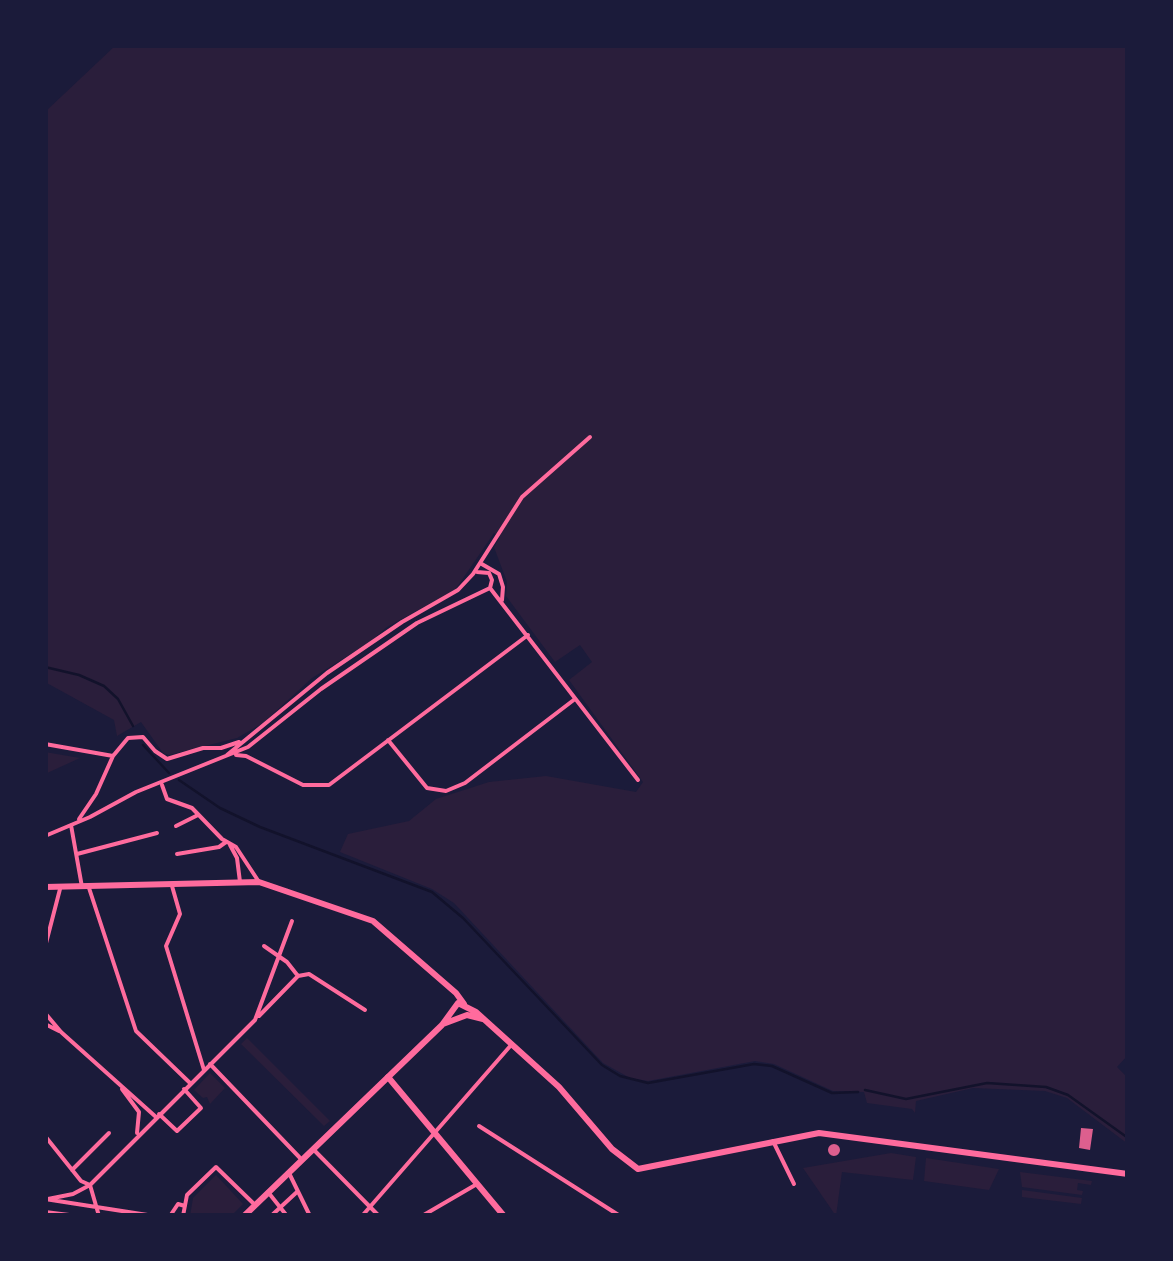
<!DOCTYPE html>
<html>
<head>
<meta charset="utf-8">
<style>
  body { margin:0 }
  #map { position:relative; width:1173px; height:1261px; overflow:hidden; background:#1b1b3a; font-family:"Fira Sans",sans-serif }
  canvas { display:block }
  .frame { position:absolute; inset:0; border:48px solid #1b1b3a; pointer-events:none }
</style>
</head>
<body>
<div id="map">
<canvas width="1173" height="1261"></canvas>
<div class="frame"></div>
</div>
<script>
const g = document.querySelector('canvas').getContext('2d');
g.lineJoin = 'round';
function paint(path, color) { g.fillStyle = color; g.fill(path, 'evenodd'); }
const shape = rows => new Path2D(rows.map(r => 'M' + r).join(''));
function stroke(path, color, width, dash) { g.strokeStyle = color; g.lineWidth = width; g.lineCap = dash ? 'butt' : 'round'; g.setLineDash(dash || []); g.stroke(path); }
paint(shape([
  [116,45,1128,45,1128,1055,1117,1067,1128,1078,1128,1144,1067,1098,1045,1091,973,1088,916,1101,915,1113,912,1109,867,1103,864,1092,833,1091,774,1064,755,1061,648,1081,630,1078,603,1063,454,903,432,889,340,852,348,834,409,821,436,799,489,782,546,776,636,792,643,782,569,680,592,662,580,645,555,662,506,596,507,582,494,547,500,537,494,533,455,590,387,627,370,642,312,678,263,723,237,738,169,755,163,753,141,722,117,736,114,720,45,682,45,112],
  [45,752,80,758,45,774],
  [247,1038,330,1121,324,1126,241,1044],
  [210,1073,225,1088,210,1104,207,1097,203,1098,194,1090],
  [891,1153,916,1157,913,1180,842,1172,836,1216,803,1168],
  [926,1158,999,1169,989,1190,924,1181],
  [1020,1172,1092,1181,1091,1185,1078,1183,1077,1190,1083,1191,1082,1195,1022,1187],
  [216,1175,243,1204,231,1216,190,1216,193,1198],
  [1022,1190,1082,1198,1081,1204,1022,1197]
]), '#2a1e3b');
stroke(shape([
  [45,667,79,675,104,686,118,699,133,726],
  [143,745,169,773],
  [179,780,220,808,260,827,432,892,463,918,602,1065,620,1076,648,1083,754,1064,772,1066,832,1093,858,1092],
  [865,1090,906,1099,987,1083,1046,1087,1068,1095,1128,1138]
]), '#12122b', 2.5);
paint(shape([
  [1081,1128,1093,1129,1090,1150,1079,1148],
  '828 1150a6 6 0 1 1 12 0a6 6 0 1 1-12 0Z'
]), '#dd5f8e');
stroke(shape([
  [773,1141,794,1184]
]), '#ff6b9d', 4);
stroke(shape([
  [480,563,499,574,503,587,502,600],
  [477,572,489,573,492,580,490,588],
  [490,588,638,780],
  [388,740,427,788,446,791,465,783,575,699],
  [45,744,113,756],
  [227,755,327,673,402,622,458,590,473,574,522,497,590,437],
  [236,755,246,756,303,785,329,785,528,635],
  [162,785,167,799,192,808,222,839,236,847,259,882],
  [79,819,96,794,113,756,128,738,143,737,155,751,167,759,203,748,221,748,239,742],
  [71,825,82,887],
  [176,826,198,815],
  [45,836,90,817,136,792,248,747,321,689,417,623,490,588],
  [230,845,237,858,240,882],
  [77,854,157,833],
  [177,854,219,847,226,842],
  [172,886,180,914,166,946,204,1070],
  [89,888,136,1031,190,1083],
  [264,946,287,962,298,976],
  [45,947,60,889],
  [45,1013,61,1032,156,1117],
  [259,1016,298,976,309,974,365,1010],
  [45,1024,59,1031],
  [210,1064,302,1160],
  [122,1089,139,1112,137,1133],
  [159,1114,177,1131,201,1108,184,1089],
  [479,1126,620,1216],
  [45,1136,81,1181,90,1185],
  [313,1149,379,1216],
  [72,1170,109,1133],
  [289,1173,310,1216],
  [268,1192,287,1216],
  [45,1199,154,1216],
  [48,1199,73,1194,90,1185],
  [99,1216,90,1185,255,1020,292,921],
  [170,1216,178,1204,185,1206],
  [183,1216,187,1195,216,1167,254,1204],
  [271,1216,298,1191],
  [362,1216,512,1044],
  [422,1216,477,1184]
]), '#ff6b9d', 4);
stroke(shape([
  [45,887,259,882,373,921,456,993,464,1004],
  [388,1077,504,1216]
]), '#ff6b9d', 6);
stroke(shape([
  [443,1024,467,1015,483,1019],
  [45,1213,69,1216],
  [244,1216,442,1025,458,1003,476,1012,559,1087,612,1149,638,1169,819,1133,1128,1174]
]), '#ff6b9d', 6);
</script>
</body>
</html>
